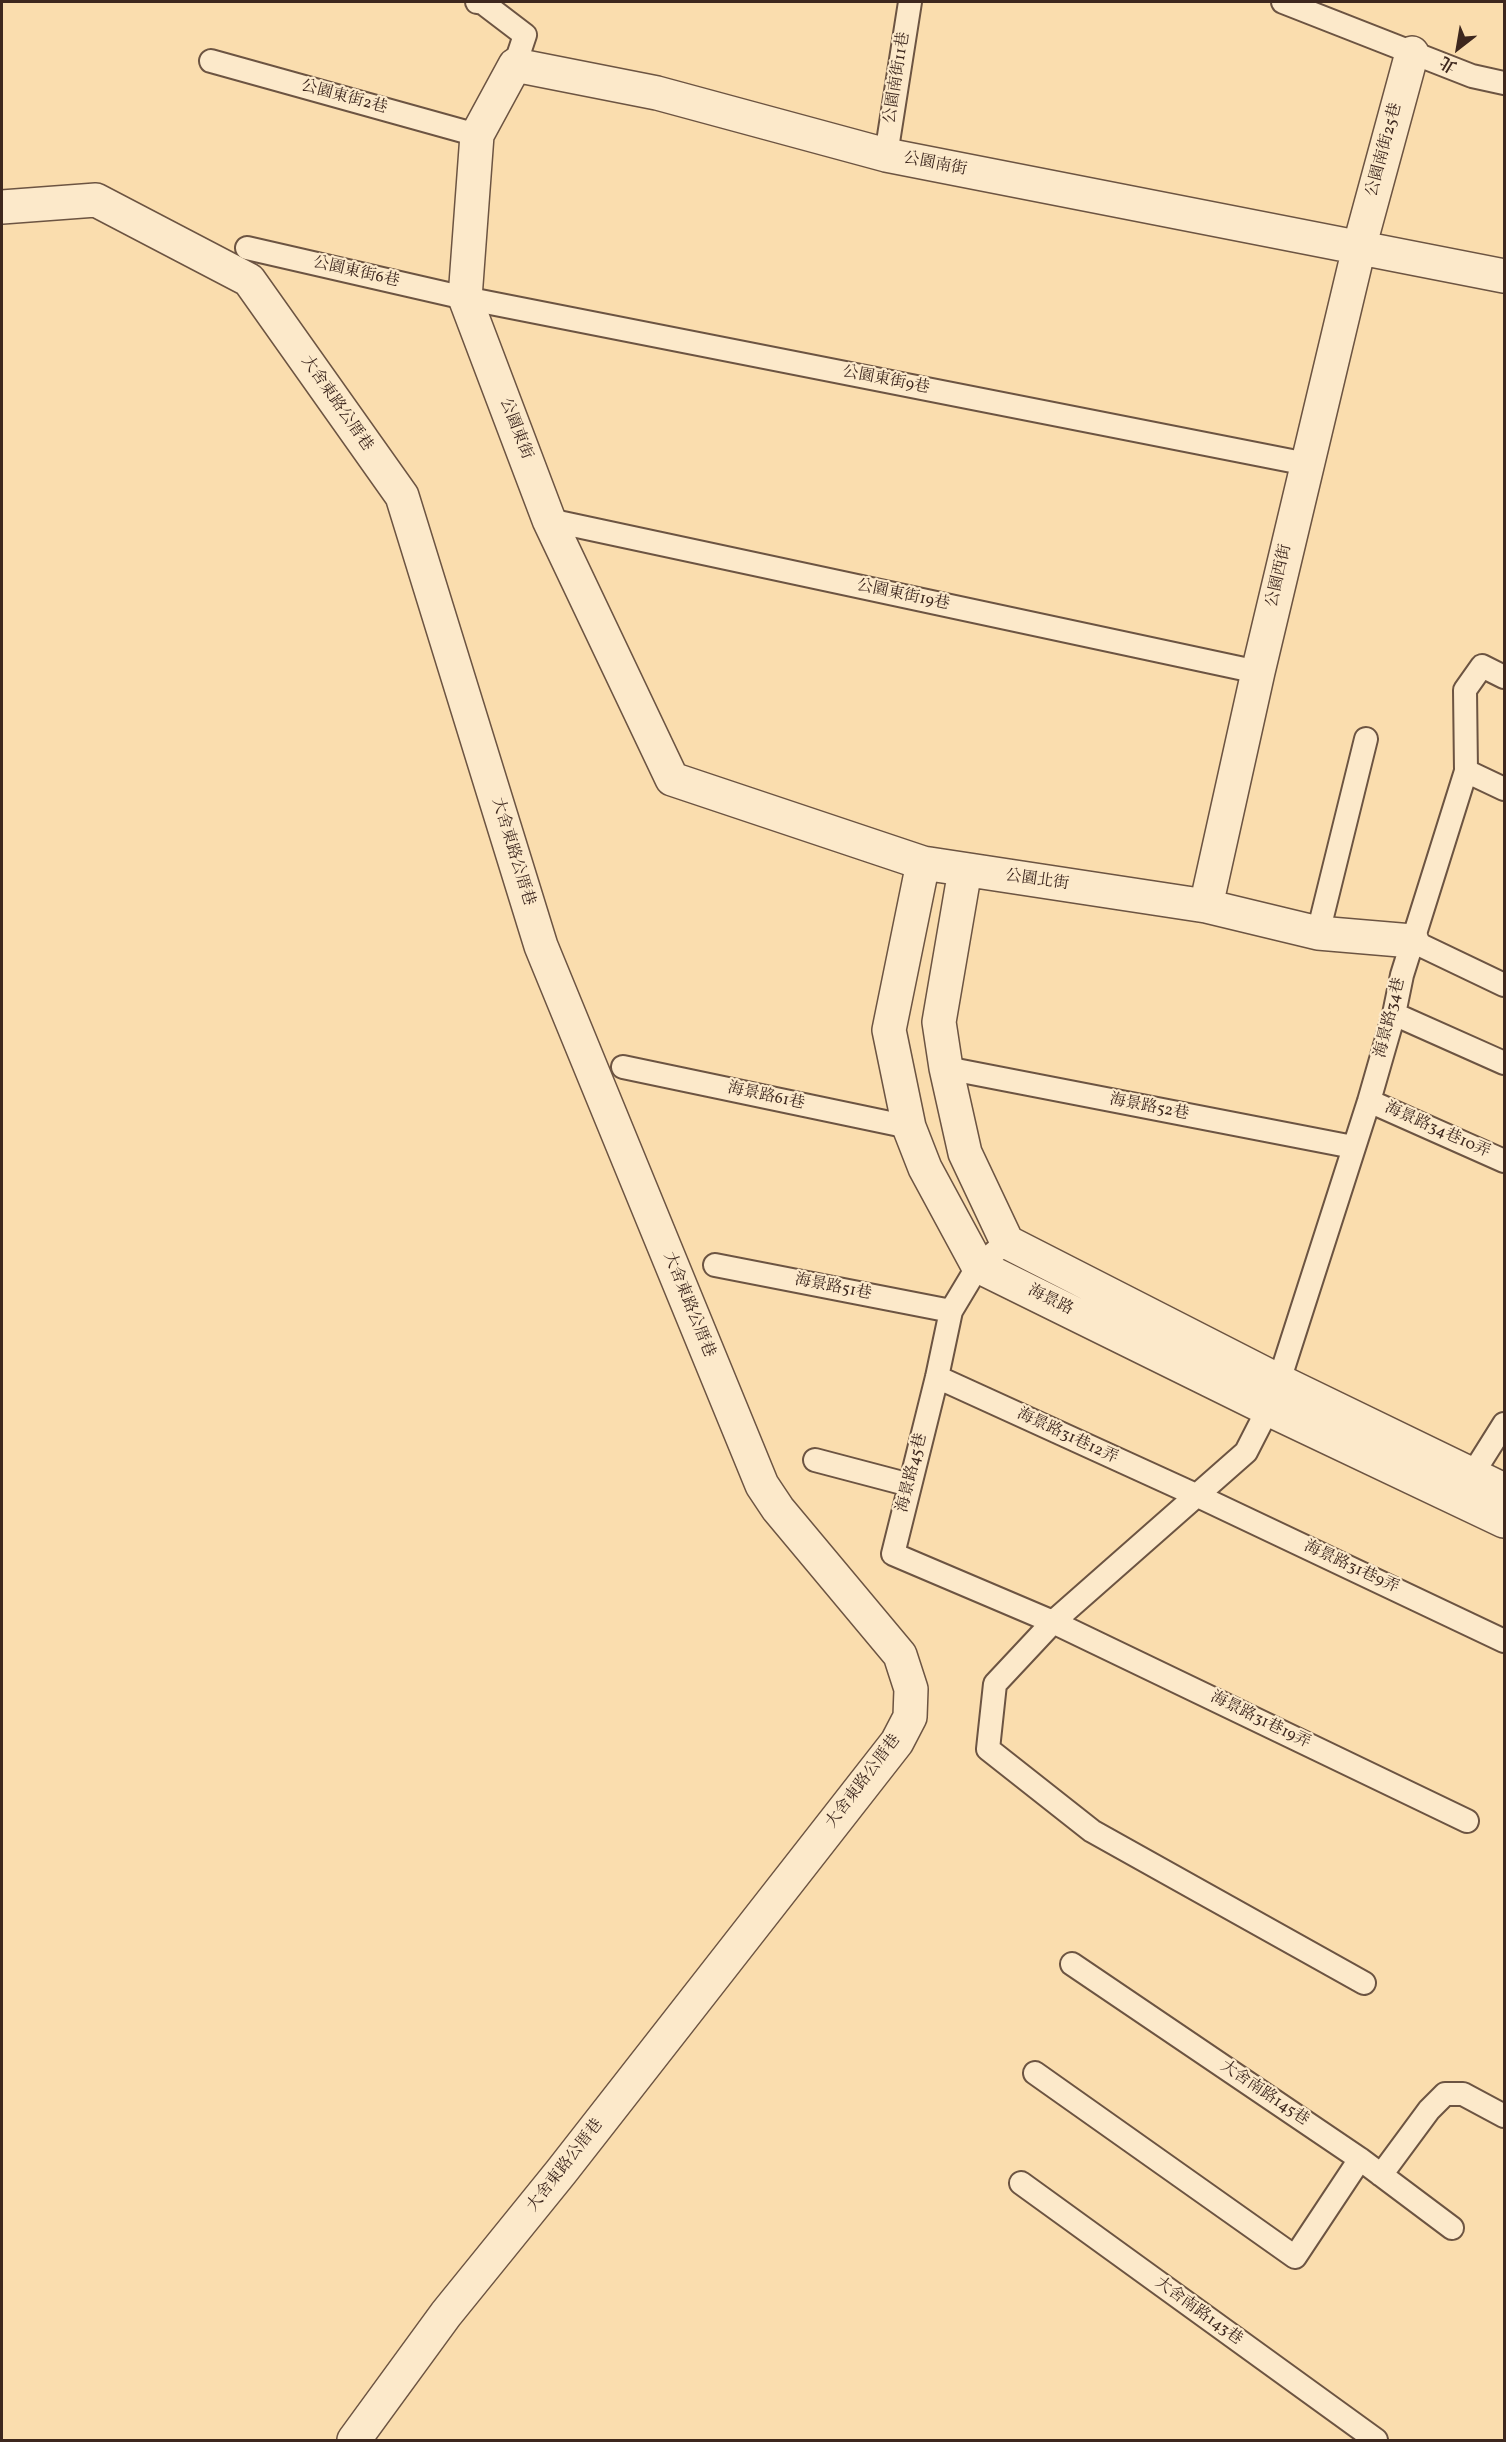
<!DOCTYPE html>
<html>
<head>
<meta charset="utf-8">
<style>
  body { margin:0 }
  #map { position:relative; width:1506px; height:2442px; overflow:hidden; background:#faddae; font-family:Vollkorn,"Noto Serif TC",serif }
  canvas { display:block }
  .frame { position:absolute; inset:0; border:3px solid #3d271e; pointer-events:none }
  .north { position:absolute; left:1428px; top:18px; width:60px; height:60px; -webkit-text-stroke:4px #fce9ca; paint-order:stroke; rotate:211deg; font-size:16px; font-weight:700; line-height:24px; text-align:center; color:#3d271e }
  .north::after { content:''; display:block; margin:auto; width:21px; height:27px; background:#3d271e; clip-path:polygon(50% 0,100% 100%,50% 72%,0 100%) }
</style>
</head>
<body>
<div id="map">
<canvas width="1506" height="2442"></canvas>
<div class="frame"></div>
<div class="north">北</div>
</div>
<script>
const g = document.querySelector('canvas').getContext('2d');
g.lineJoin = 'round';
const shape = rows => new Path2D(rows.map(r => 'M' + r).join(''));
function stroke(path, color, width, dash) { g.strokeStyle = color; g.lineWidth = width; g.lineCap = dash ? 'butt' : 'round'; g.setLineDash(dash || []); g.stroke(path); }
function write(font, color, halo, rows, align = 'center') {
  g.font = font + ' Vollkorn,"Noto Serif TC",serif'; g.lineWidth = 4.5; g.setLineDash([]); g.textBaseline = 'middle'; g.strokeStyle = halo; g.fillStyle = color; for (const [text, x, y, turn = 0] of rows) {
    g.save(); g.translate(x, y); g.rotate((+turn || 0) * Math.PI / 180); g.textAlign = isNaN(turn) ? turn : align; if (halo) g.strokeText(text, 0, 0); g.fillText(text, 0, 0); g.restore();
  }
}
const lane = shape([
  [477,2,483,3,525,35,515,65],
  [1283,2,1472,76,1504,83],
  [211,61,477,135],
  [886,155,910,2],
  [247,248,465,298,1307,464],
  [549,520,1258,672],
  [1466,771,1504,789],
  [1318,933,1366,739],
  [1412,941,1504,985],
  [1394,1014,1504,1063],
  [623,1067,909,1127],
  [946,1068,1353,1147],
  [1369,1101,1504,1161],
  [1007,1242,978,1266,951,1311,937,1377,893,1554,1053,1622,1467,1821],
  [715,1265,951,1311],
  [937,1377,1198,1496,1504,1641],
  [815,1460,910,1485],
  [1465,1486,1504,1424],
  [1072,1964,1360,2159,1452,2228],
  [1364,1983,1092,1831,988,1749,995,1684,1053,1622,1246,1452,1268,1409,1279,1381,1369,1101,1394,1014,1402,975,1466,771,1465,690,1482,666,1504,677],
  [1035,2073,1295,2257,1360,2159],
  [1381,2175,1429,2110,1445,2094,1463,2094,1504,2116],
  [1021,2183,1376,2440]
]);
const street = shape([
  [2,207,96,200,249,280,402,496,541,946,762,1485,778,1509,900,1655,911,1689,910,1717,897,1742,561,2172,446,2314,354,2440],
  [923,863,889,1030,909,1127,925,1168,978,1266,1268,1409,1504,1521],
  [965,870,939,1022,946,1068,965,1153,1007,1242,1279,1381,1504,1490],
  [1206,906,1258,672,1359,248,1412,53],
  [1412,941,1318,933,1206,906,923,863,672,779,549,520,465,298,477,135,515,65,657,93,886,155,1504,276]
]);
stroke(lane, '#6c5442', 26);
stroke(street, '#6c5442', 36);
stroke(lane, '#fce9ca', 22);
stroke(street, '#fce9ca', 33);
write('16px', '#3d271e', '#fce9ca', [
  ["公園南街11巷",898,78,-81],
  ["公園東街2巷",344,98,15],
  ["公園南街25巷",1385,150,-75],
  ["公園南街",935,165,11],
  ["公園東街6巷",356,273,13],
  ["公園東街9巷",886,381,11],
  ["大舍東路公厝巷",336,404,55],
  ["公園東街",515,429,69],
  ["公園西街",1280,576,-77],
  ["公園東街19巷",903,596,12],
  ["大舍東路公厝巷",512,852,73],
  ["公園北街",1037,881,8],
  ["海景路34巷",1391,1018,-76],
  ["海景路61巷",766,1097,12],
  ["海景路52巷",1149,1108,11],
  ["海景路34巷10弄",1437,1131,24],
  ["海景路51巷",833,1288,11],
  ["海景路",1050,1301,26],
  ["大舍東路公厝巷",688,1305,68],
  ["海景路31巷12弄",1067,1437,25],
  ["海景路45巷",913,1473,-76],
  ["海景路31巷9弄",1351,1568,25],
  ["海景路31巷19弄",1260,1721,26],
  ["大舍東路公厝巷",864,1782,-53],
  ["大舍南路145巷",1264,2094,34],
  ["大舍東路公厝巷",566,2166,-52],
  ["大舍南路143巷",1198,2312,36]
]);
</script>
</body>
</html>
